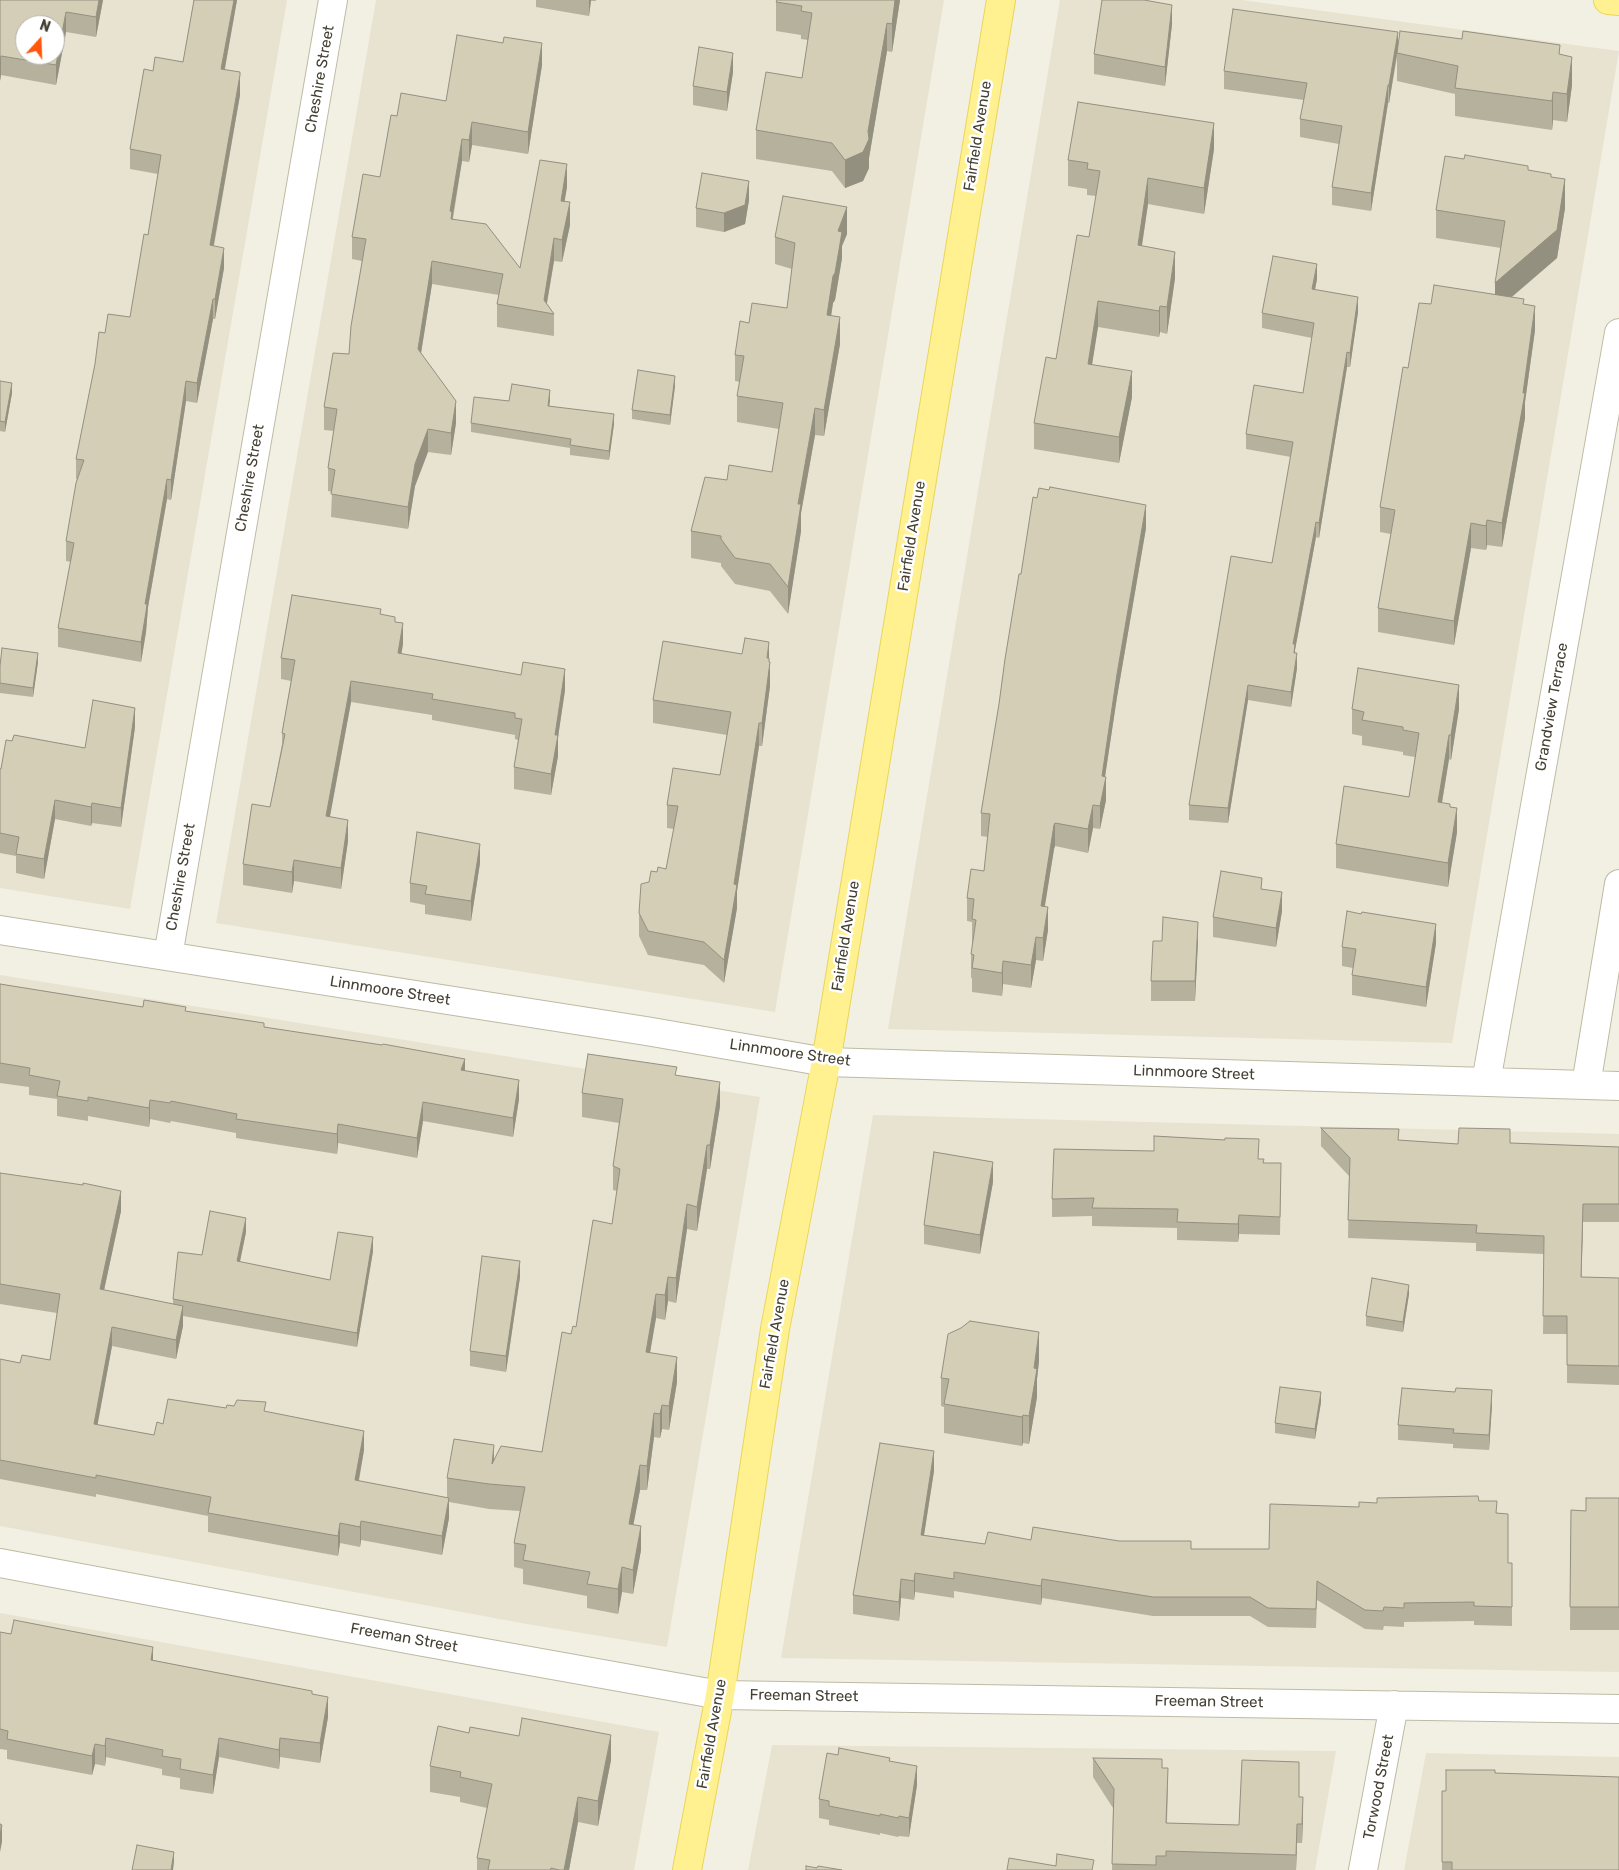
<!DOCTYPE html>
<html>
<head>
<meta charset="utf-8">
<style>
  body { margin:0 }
  #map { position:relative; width:1619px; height:1870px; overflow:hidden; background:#f2f0e3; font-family:Rubik,sans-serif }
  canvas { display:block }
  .north { position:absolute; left:15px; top:15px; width:50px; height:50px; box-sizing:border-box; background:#fff; border:1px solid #b4b3ad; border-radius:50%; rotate:20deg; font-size:14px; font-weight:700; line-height:20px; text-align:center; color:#444033 }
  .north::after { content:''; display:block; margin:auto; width:18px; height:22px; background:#ff580d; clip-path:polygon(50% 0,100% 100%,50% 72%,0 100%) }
</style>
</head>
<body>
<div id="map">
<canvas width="1619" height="1870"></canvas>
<div class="north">N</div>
</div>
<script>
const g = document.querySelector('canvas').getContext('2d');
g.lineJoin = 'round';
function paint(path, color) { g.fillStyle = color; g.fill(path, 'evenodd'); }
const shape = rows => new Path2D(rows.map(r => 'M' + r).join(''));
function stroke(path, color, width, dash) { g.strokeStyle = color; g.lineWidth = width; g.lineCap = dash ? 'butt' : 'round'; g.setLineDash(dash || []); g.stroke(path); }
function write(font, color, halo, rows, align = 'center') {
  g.font = font + ' Rubik,sans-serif'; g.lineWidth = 5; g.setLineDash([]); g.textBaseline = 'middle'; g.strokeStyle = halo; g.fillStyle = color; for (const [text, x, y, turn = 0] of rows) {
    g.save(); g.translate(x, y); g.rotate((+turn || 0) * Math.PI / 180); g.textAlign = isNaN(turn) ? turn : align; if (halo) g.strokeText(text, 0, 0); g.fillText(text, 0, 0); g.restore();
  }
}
paint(shape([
  [0,0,287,0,130,909,0,888],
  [25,25,55,25,55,55,25,55],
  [376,0,944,0,775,1012,216,923],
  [1060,0,1242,0,1619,51,1452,1043,888,1029],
  [0,975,760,1097,667,1647,521,1623,0,1526],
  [873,1115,1619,1134,1619,1672,781,1658],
  [0,1613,659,1732,634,1870,0,1870],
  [772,1745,1336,1751,1315,1870,748,1870],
  [1426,1753,1619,1757,1619,1870,1404,1870]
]), '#e7e3d0');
const minor = shape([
  [0,930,646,1031,826,1062,1619,1086],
  [168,956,333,0],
  [1486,1082,1619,333],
  [1586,1085,1619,884],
  [0,1563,418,1641,720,1695,1619,1709],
  [1363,1870,1394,1705]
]);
const major = shape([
  [1608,0,1619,1],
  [687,1870,720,1695,775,1329,826,1062,1001,0]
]);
stroke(minor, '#bebaa5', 30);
stroke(major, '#ead559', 30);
stroke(minor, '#fff', 28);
stroke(major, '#fff18f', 28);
paint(shape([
  [0,0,103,0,96,37,66,32,56,85,1,75,0,81],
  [194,0,237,0,225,69,240,95,214,246,224,268,215,319,213,319,197,403,186,401,171,500,167,499,148,607,146,632,141,662,58,647,58,628,71,562,66,561,66,541,77,479,76,479,76,459,105,333,130,317,148,235,158,174,130,169,130,149,153,71,183,62],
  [536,0,596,0,596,1,591,1,589,16,536,7],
  [900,0,892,52,887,51,869,158,869,168,863,181,845,188,832,171,756,159,756,130,802,78,808,40,801,39,801,35,776,31,776,2],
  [1172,24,1165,86,1094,74,1094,54],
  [1398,46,1560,55,1572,85,1567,122,1553,120,1552,130,1455,116,1455,94,1397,81,1397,57,1389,103,1388,103,1371,211,1332,205,1332,187,1339,144,1300,137,1300,119,1304,100,1224,89,1224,71],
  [542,65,528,154,472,145,469,162,462,161,453,219,520,268,567,187,564,201,570,225,562,262,554,261,547,304,554,314,554,336,497,327,497,304,499,295,432,284,421,353,456,423,451,455,428,452,415,486,408,529,331,517,332,492,328,491,328,468,334,431,324,430,324,407,349,354,362,261,352,259,352,237,380,177,397,116,446,101],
  [733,72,727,111,693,105,693,86],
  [1214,149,1204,214,1148,204,1142,246,1175,278,1167,334,1160,332,1159,337,1098,327,1092,364,1132,397,1119,463,1034,449,1034,423,1056,359,1089,237,1096,196,1087,195,1087,189,1068,186,1068,160],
  [1528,170,1551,177,1565,208,1557,258,1512,297,1524,305,1535,330,1525,402,1525,418,1502,547,1487,545,1486,550,1471,548,1454,645,1378,632,1378,608,1391,534,1380,532,1380,507,1408,368,1431,304,1495,294,1501,248,1436,238,1436,210],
  [749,200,745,224,724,232,696,227,696,208],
  [847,234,842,246,842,258,835,300,833,303,831,316,840,344,824,436,815,435,801,513,801,531,788,614,770,591,735,584,721,566,721,563,691,558,691,531,727,480,772,472,779,429,737,422,737,396,740,382,735,381,735,355,749,323,787,308,792,269,775,264,775,237],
  [1317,279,1315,290,1358,312,1350,367,1347,367,1319,538,1316,537,1295,650,1297,668,1291,707,1248,700,1228,823,1189,820,1189,805,1272,563,1291,457,1246,449,1246,434,1303,393,1312,338,1262,328,1262,313],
  [0,381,12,393,5,432,0,431],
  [675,386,670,425,632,419,632,410],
  [550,400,549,406,614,424,609,460,570,455,570,448,471,432,471,423,509,401],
  [1146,528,1117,697,1105,776,1106,800,1100,829,1093,828,1088,853,1055,846,1054,849,1045,906,1048,930,1043,961,1036,960,1031,988,1003,984,1002,996,972,992,972,978,971,978,971,954,973,943,972,942,972,922,967,921,967,898,984,871,988,837,981,836,981,813,1021,574],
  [381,614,395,622,403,644,401,654,565,690,558,737,558,756,551,795,514,789,514,767,518,740,515,739,515,735,432,720,432,715,351,702,330,817,348,841,341,889,294,881,292,893,243,885,243,864,270,807,282,744,282,733,291,681,281,679,281,658],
  [769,658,770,686,762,746,759,746,737,891,737,908,724,983,704,965,648,955,639,936,639,913,649,882,657,872,666,869,674,829,667,828,667,805,720,775,727,735,653,723,653,700],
  [38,662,33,697,0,693,0,666],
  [1352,709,1459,709,1451,760,1449,759,1442,803,1450,807,1457,832,1448,887,1336,868,1336,844,1409,797,1415,757,1403,755,1403,752,1362,745,1362,736,1352,734],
  [135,727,121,827,92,823,91,826,55,819,44,879,16,873,16,856,0,853,0,769,85,748],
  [480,863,471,921,425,914,425,905,410,902,410,883],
  [1262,889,1282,911,1276,947,1213,937,1213,917],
  [1162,941,1198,941,1195,1001,1151,1001,1151,981],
  [1436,943,1426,1007,1352,995,1352,975,1353,968,1342,966,1342,947],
  [0,984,143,1007,186,1012,264,1027,465,1071,519,1099,513,1137,423,1121,417,1158,338,1143,337,1154,236,1138,236,1133,171,1121,170,1123,150,1119,149,1127,88,1116,88,1121,57,1116,57,1099,29,1095,29,1087,0,1083],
  [677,1075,720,1106,710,1169,707,1169,697,1231,687,1229,676,1303,668,1301,665,1320,656,1318,650,1352,677,1382,669,1430,662,1429,660,1438,654,1437,647,1490,640,1490,633,1525,641,1550,633,1594,622,1592,618,1614,587,1608,587,1596,523,1584,523,1569,514,1567,514,1543,520,1511,489,1509,449,1502,449,1518,442,1555,361,1540,360,1547,340,1543,338,1556,208,1532,208,1516,96,1494,96,1497,0,1479,0,1359,20,1363,50,1360,57,1313,0,1304,0,1173,121,1211,104,1290,173,1304,173,1299,202,1255,246,1232,240,1262,330,1280,373,1251,357,1347,183,1316,183,1326,176,1359,112,1346,97,1425,154,1435,163,1424,226,1408,266,1412,364,1450,359,1481,447,1498,447,1478,494,1459,542,1452,571,1334,576,1327,612,1224,617,1191,613,1190,613,1166,619,1123,582,1117,582,1093],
  [1321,1128,1399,1140,1458,1144,1510,1143,1619,1147,1619,1222,1583,1222,1581,1277,1619,1278,1619,1385,1567,1383,1567,1334,1543,1334,1544,1254,1476,1251,1476,1243,1348,1238,1349,1176,1321,1146],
  [1154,1136,1225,1140,1259,1159,1264,1163,1281,1182,1280,1235,1239,1234,1238,1242,1177,1240,1177,1228,1092,1226,1092,1216,1052,1217,1052,1199,1154,1151],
  [993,1182,980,1254,924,1244,924,1225],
  [520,1277,506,1372,470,1366,470,1351],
  [1409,1294,1403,1332,1366,1326,1366,1316],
  [1039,1361,1037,1379,1037,1397,1029,1444,1023,1443,1022,1446,944,1433,944,1407,941,1406,941,1378],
  [1321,1402,1315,1439,1275,1433,1275,1423],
  [1492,1405,1489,1450,1453,1448,1453,1444,1398,1440,1398,1425],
  [934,1471,924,1535,985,1544,1031,1540,1119,1541,1191,1549,1269,1549,1359,1507,1377,1503,1479,1501,1497,1513,1508,1563,1512,1563,1512,1626,1474,1625,1474,1621,1404,1622,1404,1627,1384,1626,1383,1630,1365,1629,1317,1600,1316,1628,1268,1627,1250,1616,1153,1616,1042,1598,1041,1605,954,1591,954,1598,915,1592,914,1600,901,1598,899,1621,853,1614,853,1595],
  [1619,1498,1619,1630,1570,1630,1571,1510,1586,1511],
  [0,1632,153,1660,312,1694,328,1717,320,1763,280,1757,279,1769,219,1757,213,1794,180,1789,180,1778,162,1775,162,1769,106,1757,105,1766,95,1764,92,1775,7,1759,7,1750,0,1749],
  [469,1733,611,1760,598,1826,578,1822,569,1870,477,1870,477,1858,487,1808,460,1802,460,1797,430,1792,430,1766],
  [838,1755,890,1761,917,1785,909,1837,899,1836,898,1837,880,1833,880,1835,829,1825,829,1820,819,1818,819,1799],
  [1093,1758,1162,1768,1168,1788,1167,1823,1239,1825,1299,1797,1303,1816,1302,1843,1297,1843,1296,1870,1112,1870,1113,1808,1093,1777],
  [1495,1773,1619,1870,1442,1870,1442,1791,1446,1791]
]), '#b6b19d');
paint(shape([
  [99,0,103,0,96,37,96,17],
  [234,0,237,0,221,89,221,69],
  [589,0,591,0,589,16],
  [895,0,900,0,892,52,892,24],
  [1172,5,1172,24,1165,86,1165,67],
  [66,12,66,32,56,85,56,65],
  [887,23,887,51,869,158,869,168,863,181,845,188,845,160,868,131],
  [1398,32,1398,50,1397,53,1389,103,1389,85],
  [542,43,542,65,528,154,528,132],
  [733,53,733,72,727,111,727,92],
  [1,56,1,75,0,81,0,61],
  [1572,57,1572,85,1567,122,1567,94],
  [240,75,240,95,210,265,210,245],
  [1388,85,1388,103,1371,211,1371,193],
  [1553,92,1553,120,1552,130,1552,101],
  [472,122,472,145,469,162,469,140],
  [1214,123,1214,149,1204,214,1204,188],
  [462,139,462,161,452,220,452,234,450,211],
  [567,164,567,187,561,223,561,201],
  [1148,178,1148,204,1138,271,1138,245],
  [1565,179,1565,208,1557,258,1495,311,1495,283],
  [749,181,749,200,745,224,724,232,724,213],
  [570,202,570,225,562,262,562,240],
  [847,207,847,234,842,246,842,258,835,300,833,303,827,342,827,315,838,231],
  [554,238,554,261,545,313,544,300],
  [224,248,224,268,215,319,215,299],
  [1175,252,1175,278,1167,334,1167,307],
  [432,261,432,284,418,372,418,349],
  [1317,264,1317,279,1312,304,1312,289],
  [1358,297,1358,312,1350,367,1350,353],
  [213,299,213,319,197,403,197,383],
  [1098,301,1098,327,1088,390,1088,364],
  [1160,306,1160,332,1159,337,1159,311],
  [1535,306,1535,330,1525,402,1525,418,1502,547,1502,523,1523,393],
  [840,317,840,344,824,436,824,410],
  [1347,352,1347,367,1319,538,1319,523],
  [1132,371,1132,397,1119,463,1119,437],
  [675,376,675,386,670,425,670,415],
  [186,381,186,401,171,500,171,480],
  [12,383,12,393,5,432,5,422],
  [550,390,550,400,548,416,548,406],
  [456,401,456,423,451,455,451,433],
  [815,408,815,435,801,513,801,531,788,614,788,587,798,504],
  [614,414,614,424,609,460,609,451],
  [428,429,428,452,415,486,408,529,408,507,415,464],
  [167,479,167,499,148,607,146,632,141,662,141,642,145,604],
  [1146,505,1146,528,1117,697,1103,790,1106,777,1106,800,1100,829,1100,806,1102,776,1117,674],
  [1487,520,1487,545,1486,550,1486,526],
  [1316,522,1316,537,1295,650,1295,659,1294,668,1293,644],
  [1471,523,1471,548,1454,645,1454,621],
  [403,623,403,644,398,674,398,653],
  [769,642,769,671,770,662,770,686,762,746,762,723,767,658],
  [38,653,38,662,33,697,33,688],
  [1297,653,1297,668,1291,707,1291,692],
  [565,669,565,690,558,737,558,756,551,795,551,774,555,735],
  [351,681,351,702,326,837,326,816],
  [1248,685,1248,700,1228,823,1228,808],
  [1459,685,1459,709,1451,760,1451,735],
  [135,708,135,727,121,827,121,808],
  [759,723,759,746,737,891,737,908,724,983,724,960,734,884],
  [1449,735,1449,759,1438,826,1438,802],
  [55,800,55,819,44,879,44,859],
  [92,803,92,823,91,826,91,807],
  [1093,805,1093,828,1088,853,1088,829],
  [1457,808,1457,832,1448,887,1448,863],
  [348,820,348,841,341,889,341,868],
  [1055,823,1055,846,1054,849,1041,929,1041,906,1054,825],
  [480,844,480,863,471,921,471,901],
  [294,860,294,881,292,893,292,872],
  [1282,892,1282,911,1276,947,1276,928],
  [1048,907,1048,930,1043,961,1043,938],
  [1198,922,1198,941,1195,1001,1195,981],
  [1436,924,1436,943,1426,1007,1426,987],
  [1036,937,1036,960,1031,988,1031,965],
  [1003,961,1003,984,1002,996,1002,973],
  [465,1059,465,1078,461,1070],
  [519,1080,519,1099,513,1137,513,1118],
  [720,1082,720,1106,710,1169,710,1145],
  [150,1100,150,1119,149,1127,149,1108],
  [423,1102,423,1121,417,1158,417,1138],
  [338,1124,338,1143,337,1154,337,1134],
  [707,1145,707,1169,697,1231,697,1207],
  [993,1162,993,1182,980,1254,980,1235],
  [121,1191,121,1211,100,1309,100,1289],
  [687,1204,687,1229,676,1303,676,1278],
  [1583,1204,1583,1222,1581,1295,1581,1277],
  [1239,1215,1239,1234,1238,1242,1238,1224],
  [246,1218,246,1232,237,1275,237,1261],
  [373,1237,373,1251,357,1347,357,1333],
  [520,1261,520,1277,506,1372,506,1356],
  [668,1277,668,1301,665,1320,665,1295],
  [1409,1285,1409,1294,1403,1332,1403,1322],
  [656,1294,656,1318,646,1376,646,1352],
  [183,1306,183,1326,176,1359,176,1340],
  [112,1327,112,1346,94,1444,94,1424],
  [1039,1332,1039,1361,1037,1379,1037,1397,1029,1444,1029,1416,1034,1368],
  [677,1357,677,1382,669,1430,669,1406],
  [1492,1390,1492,1405,1489,1450,1489,1435],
  [1321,1392,1321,1402,1315,1439,1315,1429],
  [662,1405,662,1429,660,1438,660,1414],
  [654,1413,654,1437,647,1490,647,1466],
  [1023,1415,1023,1443,1022,1446,1022,1417],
  [364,1431,364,1450,355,1500,355,1480],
  [494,1445,494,1469,492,1464],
  [934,1451,934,1471,921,1554,921,1535],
  [640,1465,640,1490,629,1548,629,1524],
  [449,1498,449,1518,442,1555,442,1536],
  [361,1521,361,1540,360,1547,360,1527],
  [340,1523,340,1543,338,1556,338,1536],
  [641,1526,641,1550,633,1594,633,1570],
  [622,1567,622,1592,618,1614,618,1589],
  [915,1573,915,1592,914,1600,914,1581],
  [901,1579,901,1598,899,1621,899,1602],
  [1042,1579,1042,1598,1041,1605,1041,1586],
  [153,1647,153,1666,151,1660],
  [328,1697,328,1717,320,1763,320,1743],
  [611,1735,611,1760,598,1826,598,1801],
  [106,1738,106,1757,105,1766,105,1746],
  [219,1738,219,1757,213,1794,213,1775],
  [280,1738,280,1757,279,1769,279,1750],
  [95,1744,95,1764,92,1775,92,1756],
  [917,1766,917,1785,909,1837,909,1818],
  [578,1797,578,1822,569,1870,564,1870],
  [1303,1797,1303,1816,1302,1843,1302,1824],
  [1297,1824,1297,1843,1296,1870,1296,1855],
  [2,1825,2,1842,0,1852,0,1835],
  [174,1852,174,1862,173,1870,171,1870]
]), '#949080');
const building = shape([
  [0,0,99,0,96,17,66,12,56,65,1,56,0,61,0,0],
  [25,25,55,25,55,55,25,55,25,25],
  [194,0,234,0,221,69,240,72,240,75,210,245,224,248,215,299,213,299,197,383,186,381,171,480,167,479,148,587,145,604,147,604,146,612,141,642,58,628,74,543,66,541,76,483,84,460,76,459,95,364,99,332,105,333,108,314,130,317,144,234,148,235,161,155,130,149,144,69,153,71,155,57,183,62,194,0],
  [777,0,895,0,892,24,887,23,868,131,869,139,863,152,845,160,832,143,756,130,766,72,802,78,812,13,801,11,802,6,776,2,777,0],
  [1102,0,1144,0,1172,5,1165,67,1094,54,1102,0],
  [1233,9,1398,32,1389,85,1388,85,1371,193,1332,187,1342,126,1300,119,1307,83,1224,71,1233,9],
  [1400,31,1462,39,1463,31,1560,45,1559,54,1572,57,1567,94,1553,92,1552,101,1455,88,1458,66,1397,53,1400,31],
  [457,35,503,43,504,37,542,43,528,132,472,122,469,140,462,139,450,211,452,212,451,219,486,224,520,268,540,160,567,164,561,201,570,202,562,240,554,238,544,300,554,314,497,304,503,274,432,261,418,349,456,401,451,433,428,429,415,464,408,507,331,494,335,470,328,468,337,409,324,407,333,353,349,354,351,326,366,239,352,237,363,174,380,177,391,115,397,116,401,93,446,101,457,35],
  [699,47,733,53,727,92,693,86,699,47],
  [1078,102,1214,123,1204,188,1148,178,1138,245,1175,252,1167,307,1160,306,1159,311,1098,301,1088,364,1132,371,1119,437,1034,423,1046,357,1056,359,1077,235,1089,237,1100,171,1087,169,1088,163,1068,160,1078,102],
  [1465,155,1528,166,1528,170,1551,174,1551,177,1565,179,1557,230,1495,283,1505,221,1436,210,1445,156,1464,159,1465,155],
  [702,173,749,181,745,205,724,213,696,208,702,173],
  [783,196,847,207,838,231,842,232,835,273,833,276,827,315,840,317,824,410,815,408,798,504,801,504,788,587,770,564,735,558,721,539,721,536,691,531,705,477,727,480,729,465,772,472,783,403,737,396,744,356,735,355,740,321,749,323,752,303,787,308,795,243,775,237,783,196],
  [1273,256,1317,264,1312,289,1358,297,1350,353,1347,352,1319,523,1316,522,1293,644,1295,644,1294,653,1297,653,1291,692,1248,685,1228,808,1189,805,1231,556,1272,563,1293,442,1246,434,1254,385,1303,393,1314,323,1262,313,1273,256],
  [1434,285,1524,299,1523,304,1535,306,1523,393,1525,393,1502,523,1487,520,1486,526,1471,523,1454,621,1378,608,1395,510,1380,507,1403,367,1408,368,1419,303,1431,304,1434,285],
  [638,370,675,376,670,415,632,410,638,370],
  [0,381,12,383,5,422,0,421,0,381],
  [512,384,550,390,548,406,614,414,609,451,570,445,571,439,471,423,474,397,509,401,512,384],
  [1050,487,1146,505,1117,674,1102,776,1106,777,1100,806,1093,805,1088,829,1055,823,1054,825,1041,906,1048,907,1043,938,1036,937,1031,965,1003,961,1002,973,972,968,974,955,971,954,976,920,972,919,974,899,967,898,971,869,984,871,990,814,981,813,999,704,1005,659,1019,574,1021,574,1033,497,1037,498,1039,488,1049,490,1050,487],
  [292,595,381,609,380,614,395,617,395,622,403,623,398,653,521,675,523,662,565,669,555,735,558,735,551,774,514,767,522,719,515,718,515,713,432,699,433,694,351,681,326,816,348,820,341,868,294,860,292,872,243,864,252,804,270,807,285,734,282,733,295,660,281,658,292,595],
  [745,638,769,642,767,658,769,658,769,662,770,662,762,723,759,723,734,884,737,885,724,960,704,942,648,931,639,913,641,884,649,882,651,871,657,872,658,867,666,869,678,806,667,805,673,768,720,775,731,712,653,700,663,641,742,654,745,638],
  [2,648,38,653,33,688,0,683,0,666,2,648],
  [1358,668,1459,685,1451,735,1449,735,1438,802,1450,804,1450,807,1457,808,1448,863,1336,844,1344,786,1409,797,1419,733,1403,730,1403,727,1362,720,1364,712,1352,709,1358,668],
  [93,700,135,708,121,808,92,803,91,807,55,800,44,859,16,854,19,837,0,833,0,769,1,769,6,740,12,741,14,735,85,748,93,700],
  [417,832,480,844,471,901,425,894,427,886,410,883,417,832],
  [1221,871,1262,878,1261,889,1282,892,1276,928,1213,917,1221,871],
  [1347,911,1361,914,1362,912,1436,924,1426,987,1352,975,1356,949,1342,947,1347,911],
  [1163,917,1198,922,1195,981,1151,981,1153,941,1162,941,1163,917],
  [0,984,143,1007,144,1000,186,1007,185,1011,264,1023,264,1027,382,1045,383,1044,465,1059,461,1070,519,1080,513,1118,423,1102,417,1138,338,1124,337,1134,236,1119,237,1114,171,1101,170,1103,150,1100,149,1108,88,1097,88,1101,57,1096,60,1081,29,1075,30,1068,0,1063,0,984],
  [588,1054,677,1067,675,1075,720,1082,710,1145,707,1145,697,1207,687,1204,676,1278,668,1277,665,1295,656,1294,646,1352,677,1357,669,1406,662,1405,660,1414,654,1413,647,1466,640,1465,629,1524,641,1526,633,1570,622,1567,618,1589,587,1584,590,1572,523,1560,526,1545,514,1543,525,1487,489,1484,447,1478,454,1439,494,1445,492,1464,501,1446,542,1452,562,1332,571,1334,573,1326,576,1327,593,1220,612,1224,620,1169,613,1166,623,1099,582,1093,588,1054],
  [1321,1128,1399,1129,1398,1140,1458,1144,1459,1128,1510,1129,1510,1143,1619,1147,1619,1204,1583,1204,1581,1277,1619,1278,1619,1366,1567,1365,1567,1316,1543,1316,1544,1236,1476,1233,1477,1225,1348,1220,1350,1158,1321,1128],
  [1154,1136,1225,1140,1225,1138,1259,1139,1258,1159,1264,1159,1263,1163,1281,1163,1280,1217,1239,1215,1238,1224,1177,1222,1178,1209,1092,1208,1094,1198,1052,1199,1054,1149,1154,1151,1154,1136],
  [934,1152,993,1162,980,1235,924,1225,934,1152],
  [0,1173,83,1185,83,1183,121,1191,100,1289,183,1306,176,1340,112,1327,94,1424,154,1435,157,1422,163,1424,168,1399,226,1408,227,1405,234,1406,237,1400,266,1402,264,1411,364,1431,355,1480,449,1498,442,1536,361,1521,360,1527,340,1523,338,1536,208,1513,211,1497,96,1475,96,1478,0,1460,0,1359,20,1363,22,1355,50,1360,60,1294,0,1284,0,1173],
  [210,1211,246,1218,237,1261,330,1280,338,1232,373,1237,357,1333,173,1299,178,1252,202,1255,210,1211],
  [482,1256,520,1261,506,1356,470,1351,482,1256],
  [1372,1278,1409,1285,1403,1322,1366,1316,1372,1278],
  [970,1321,1039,1332,1034,1368,1037,1369,1029,1416,1023,1415,1022,1417,944,1404,949,1379,941,1378,948,1334,961,1328,970,1321],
  [1280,1387,1321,1392,1315,1429,1275,1423,1280,1387],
  [1402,1388,1455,1392,1456,1388,1492,1390,1489,1435,1453,1433,1454,1429,1398,1425,1402,1388],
  [880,1443,934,1451,921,1535,985,1544,988,1532,1031,1540,1033,1527,1119,1541,1191,1541,1191,1549,1269,1549,1270,1504,1359,1507,1359,1502,1377,1503,1377,1498,1478,1496,1479,1501,1497,1501,1496,1513,1508,1514,1508,1563,1512,1563,1512,1607,1474,1606,1474,1602,1404,1603,1404,1608,1384,1607,1383,1611,1365,1610,1317,1581,1316,1609,1268,1608,1250,1597,1153,1597,1042,1579,1041,1586,954,1572,954,1579,915,1573,914,1581,901,1579,899,1602,853,1595,880,1443],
  [1586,1498,1619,1498,1619,1607,1570,1607,1571,1510,1586,1511,1586,1498],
  [14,1620,153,1647,151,1660,312,1691,312,1694,328,1697,320,1743,280,1738,279,1750,219,1738,213,1775,180,1769,181,1759,162,1756,163,1750,106,1738,105,1746,95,1744,92,1756,7,1739,8,1731,0,1729,0,1632,11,1634,14,1620],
  [522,1718,611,1735,598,1801,578,1797,564,1870,559,1870,551,1868,550,1870,488,1870,490,1860,477,1858,492,1784,460,1777,461,1772,430,1766,438,1726,469,1733,470,1727,519,1736,522,1718],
  [839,1748,890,1758,889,1761,917,1766,909,1818,899,1816,898,1818,880,1814,880,1816,829,1806,829,1801,819,1799,827,1753,838,1755,839,1748],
  [1093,1758,1162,1759,1162,1768,1168,1768,1166,1823,1239,1825,1242,1760,1299,1762,1299,1797,1303,1797,1302,1824,1297,1824,1296,1855,1166,1851,1166,1856,1156,1856,1156,1865,1112,1864,1114,1789,1093,1758],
  [1446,1770,1495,1770,1495,1773,1619,1777,1619,1870,1452,1870,1452,1862,1442,1862,1442,1791,1446,1791,1446,1770],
  [0,1824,2,1825,0,1835,0,1824],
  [137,1845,174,1852,171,1870,132,1870,137,1845],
  [1057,1854,1094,1860,1092,1870,1007,1870,1009,1858,1056,1866,1057,1854],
  [806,1866,817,1868,818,1866,842,1870,806,1870,806,1866]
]);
paint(building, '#d4ceb7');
stroke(building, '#949080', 1);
write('15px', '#444033', '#fff', [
  ["Cheshire Street",320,79,-80],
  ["Fairfield Avenue",978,136,-81],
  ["Cheshire Street",250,478,-80],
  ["Fairfield Avenue",912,536,-81],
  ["Grandview Terrace",1552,707,-80],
  ["Cheshire Street",181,877,-80],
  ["Fairfield Avenue",846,936,-81],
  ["Linnmoore Street",390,991,9],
  ["Linnmoore Street",790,1053,8],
  ["Linnmoore Street",1194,1073,2],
  ["Fairfield Avenue",775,1334,-80],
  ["Freeman Street",404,1638,10],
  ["Freeman Street",804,1696,1],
  ["Freeman Street",1209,1702,1],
  ["Fairfield Avenue",712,1734,-80],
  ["Torwood Street",1379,1787,-79]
]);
</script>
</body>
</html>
